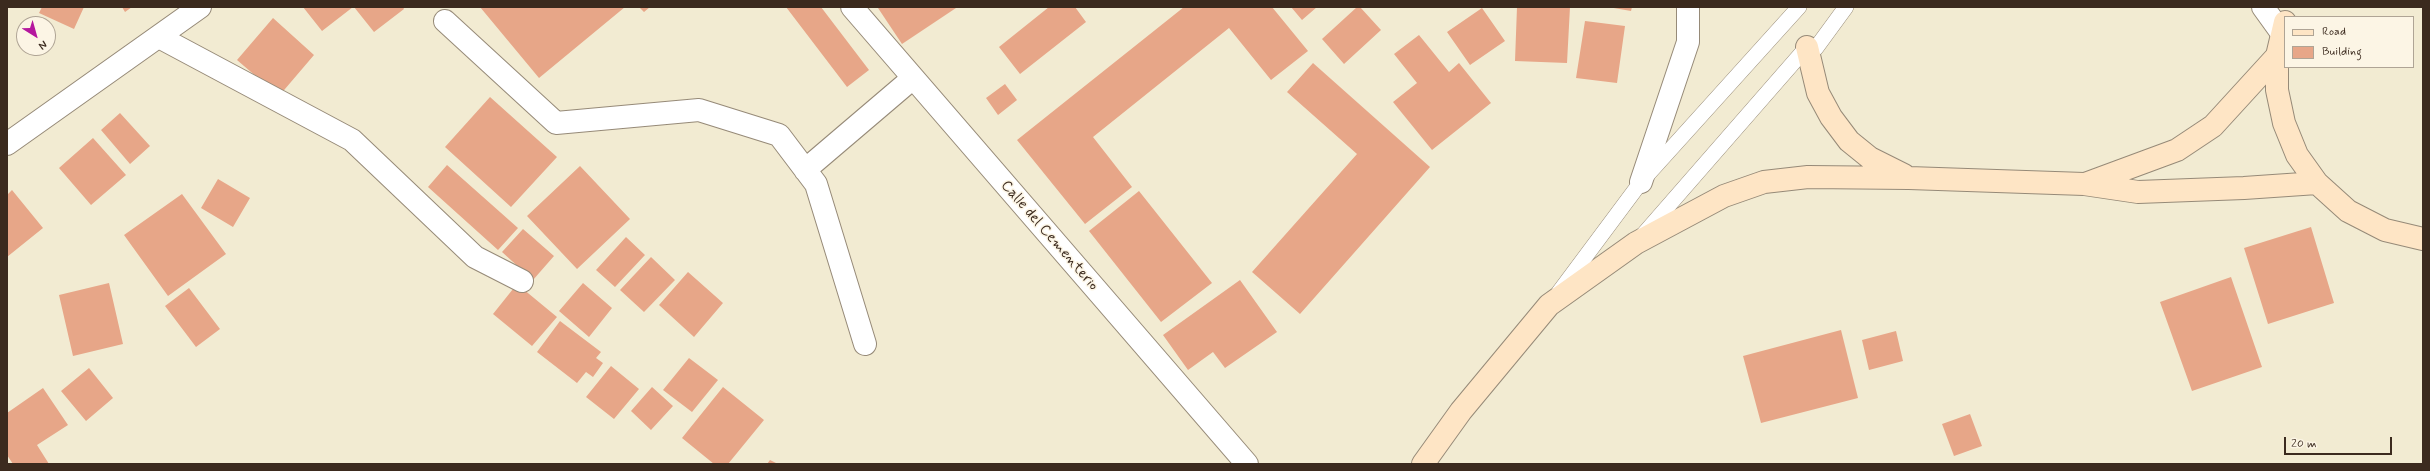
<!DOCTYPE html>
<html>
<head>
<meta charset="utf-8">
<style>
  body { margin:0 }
  #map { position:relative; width:2430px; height:471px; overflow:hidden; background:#f2ebd2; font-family:Mynerve,sans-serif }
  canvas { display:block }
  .frame { position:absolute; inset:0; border:8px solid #3b2a1e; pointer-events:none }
  .legend { position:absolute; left:2284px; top:16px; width:130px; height:52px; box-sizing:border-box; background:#fcf5e5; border:1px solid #afa495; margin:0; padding:5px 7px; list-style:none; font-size:12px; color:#3b2a1e }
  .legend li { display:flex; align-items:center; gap:8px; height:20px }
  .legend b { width:20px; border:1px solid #afa495 }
  .north { position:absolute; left:16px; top:16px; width:40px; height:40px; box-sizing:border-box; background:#fcf5e5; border:1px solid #afa495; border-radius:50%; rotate:143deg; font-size:11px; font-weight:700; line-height:16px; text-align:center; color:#3b2a1e }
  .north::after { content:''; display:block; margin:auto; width:14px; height:18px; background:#b5179e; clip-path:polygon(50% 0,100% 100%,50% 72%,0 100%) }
  .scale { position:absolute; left:2284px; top:437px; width:108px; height:18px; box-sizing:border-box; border:2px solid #3b2a1e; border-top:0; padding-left:5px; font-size:12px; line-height:14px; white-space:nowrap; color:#3b2a1e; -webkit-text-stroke:3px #fcf5e5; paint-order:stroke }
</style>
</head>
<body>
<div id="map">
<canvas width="2430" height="471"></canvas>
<div class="frame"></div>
<ul class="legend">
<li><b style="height:5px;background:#fee5c5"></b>Road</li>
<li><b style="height:11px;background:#e7a688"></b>Building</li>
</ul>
<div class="north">N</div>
<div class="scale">20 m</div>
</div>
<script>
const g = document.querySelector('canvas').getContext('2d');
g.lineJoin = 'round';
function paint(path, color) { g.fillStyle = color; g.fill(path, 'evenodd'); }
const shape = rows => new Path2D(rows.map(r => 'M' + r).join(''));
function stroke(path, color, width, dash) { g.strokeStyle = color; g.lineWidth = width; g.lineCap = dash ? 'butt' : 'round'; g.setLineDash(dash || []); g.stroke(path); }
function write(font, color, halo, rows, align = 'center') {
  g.font = font + ' Mynerve,sans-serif'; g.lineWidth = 3; g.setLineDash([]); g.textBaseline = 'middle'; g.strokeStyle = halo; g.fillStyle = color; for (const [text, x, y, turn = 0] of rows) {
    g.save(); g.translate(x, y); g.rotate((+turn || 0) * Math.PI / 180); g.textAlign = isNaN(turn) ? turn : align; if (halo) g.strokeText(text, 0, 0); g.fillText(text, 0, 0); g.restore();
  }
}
paint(shape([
  [42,7,84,7,74,29,39,13],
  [122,7,132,7,125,12],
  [303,7,353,7,322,31],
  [354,7,403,7,404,9,374,32],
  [480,7,625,7,539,78],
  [639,7,650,7,644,12],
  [786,7,821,7,869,70,847,87],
  [880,7,955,7,956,8,902,44,878,8],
  [1049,7,1075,7,1086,22,1020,74,999,47],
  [1184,7,1272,7,1308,51,1271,80,1229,28,1093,137,1132,187,1085,224,1017,140],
  [1291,7,1317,7,1302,20],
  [1357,7,1360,7,1381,30,1344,64,1322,39],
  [1517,7,1570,7,1567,63,1515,61],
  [1608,7,1632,7,1631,11],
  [1482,8,1505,41,1470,65,1447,32],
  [273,18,314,55,279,96,237,60],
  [1585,21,1625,26,1617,83,1576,78],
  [1419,35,1449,72,1459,63,1491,103,1432,150,1393,102,1417,83,1394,54],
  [1313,63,1430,167,1300,314,1252,272,1357,154,1287,92],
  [1005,84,1017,100,998,115,986,98],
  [490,97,557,157,511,207,445,147],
  [120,113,150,146,130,164,101,130],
  [93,138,126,175,91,205,59,168],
  [447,165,518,228,498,250,428,187],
  [580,166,630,219,577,269,527,216],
  [218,179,250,198,233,227,201,208],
  [12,190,43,228,7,257,7,195],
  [1139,191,1212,283,1161,322,1089,231],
  [182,194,226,254,168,296,124,235],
  [2311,227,2334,303,2268,324,2244,248],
  [523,229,554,256,533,280,502,252],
  [626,237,645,255,615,287,596,270],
  [651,257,675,280,644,312,620,290],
  [688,272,723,303,694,337,659,305],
  [2231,277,2262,367,2192,391,2160,302],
  [1240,280,1277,332,1225,368,1213,352,1188,370,1163,335],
  [109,283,123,344,73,356,59,295],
  [583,283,612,308,589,337,559,311],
  [517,284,557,317,532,346,493,314],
  [189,288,220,329,196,347,165,306],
  [560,321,601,352,596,358,603,363,593,377,586,372,577,383,537,352],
  [1841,330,1858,398,1761,423,1743,356],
  [1896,331,1903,361,1869,370,1862,340],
  [689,358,718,380,692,412,663,390],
  [611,366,639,389,614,419,586,397],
  [89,368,113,398,86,421,61,391],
  [652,387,673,406,651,430,631,411],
  [723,387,764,420,728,464,714,464,682,438],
  [43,388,68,425,37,445,49,464,13,464,7,455,7,413],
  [1970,414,1982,446,1954,456,1942,424],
  [770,460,778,464,767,464]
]), '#e7a688');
const lane = shape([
  [1642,236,1807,47,1816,48,1846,7],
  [1559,292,1641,182,1799,7]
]);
const street = shape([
  [852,7,1247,464],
  [2263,7,2281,32],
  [445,21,556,123,699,110,779,135,816,184,865,344],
  [159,37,352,140,475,257,522,281],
  [7,144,200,7],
  [805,170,913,78],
  [1641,182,1688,42,1688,7]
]);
const secondary = shape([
  [2285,22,2277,56,2277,90,2284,123,2297,155,2317,183,2348,211,2385,230,2423,239],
  [1807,47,1818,93,1831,117,1849,141,1870,158,1904,175],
  [2085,184,2177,150,2213,126,2277,56],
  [1423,464,1461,411,1549,305,1636,243,1724,196,1764,182,1808,177,1909,178,2084,184,2138,192,2244,188,2317,183]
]);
stroke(lane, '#968a78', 16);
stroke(street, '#968a78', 24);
stroke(secondary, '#968a78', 24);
stroke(lane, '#fff', 15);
stroke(street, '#fff', 22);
stroke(secondary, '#fee5c5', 22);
write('15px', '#3b2a1e', '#fcf5e5', [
  ["Calle del Cementerio",1049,236,49]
]);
</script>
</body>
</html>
